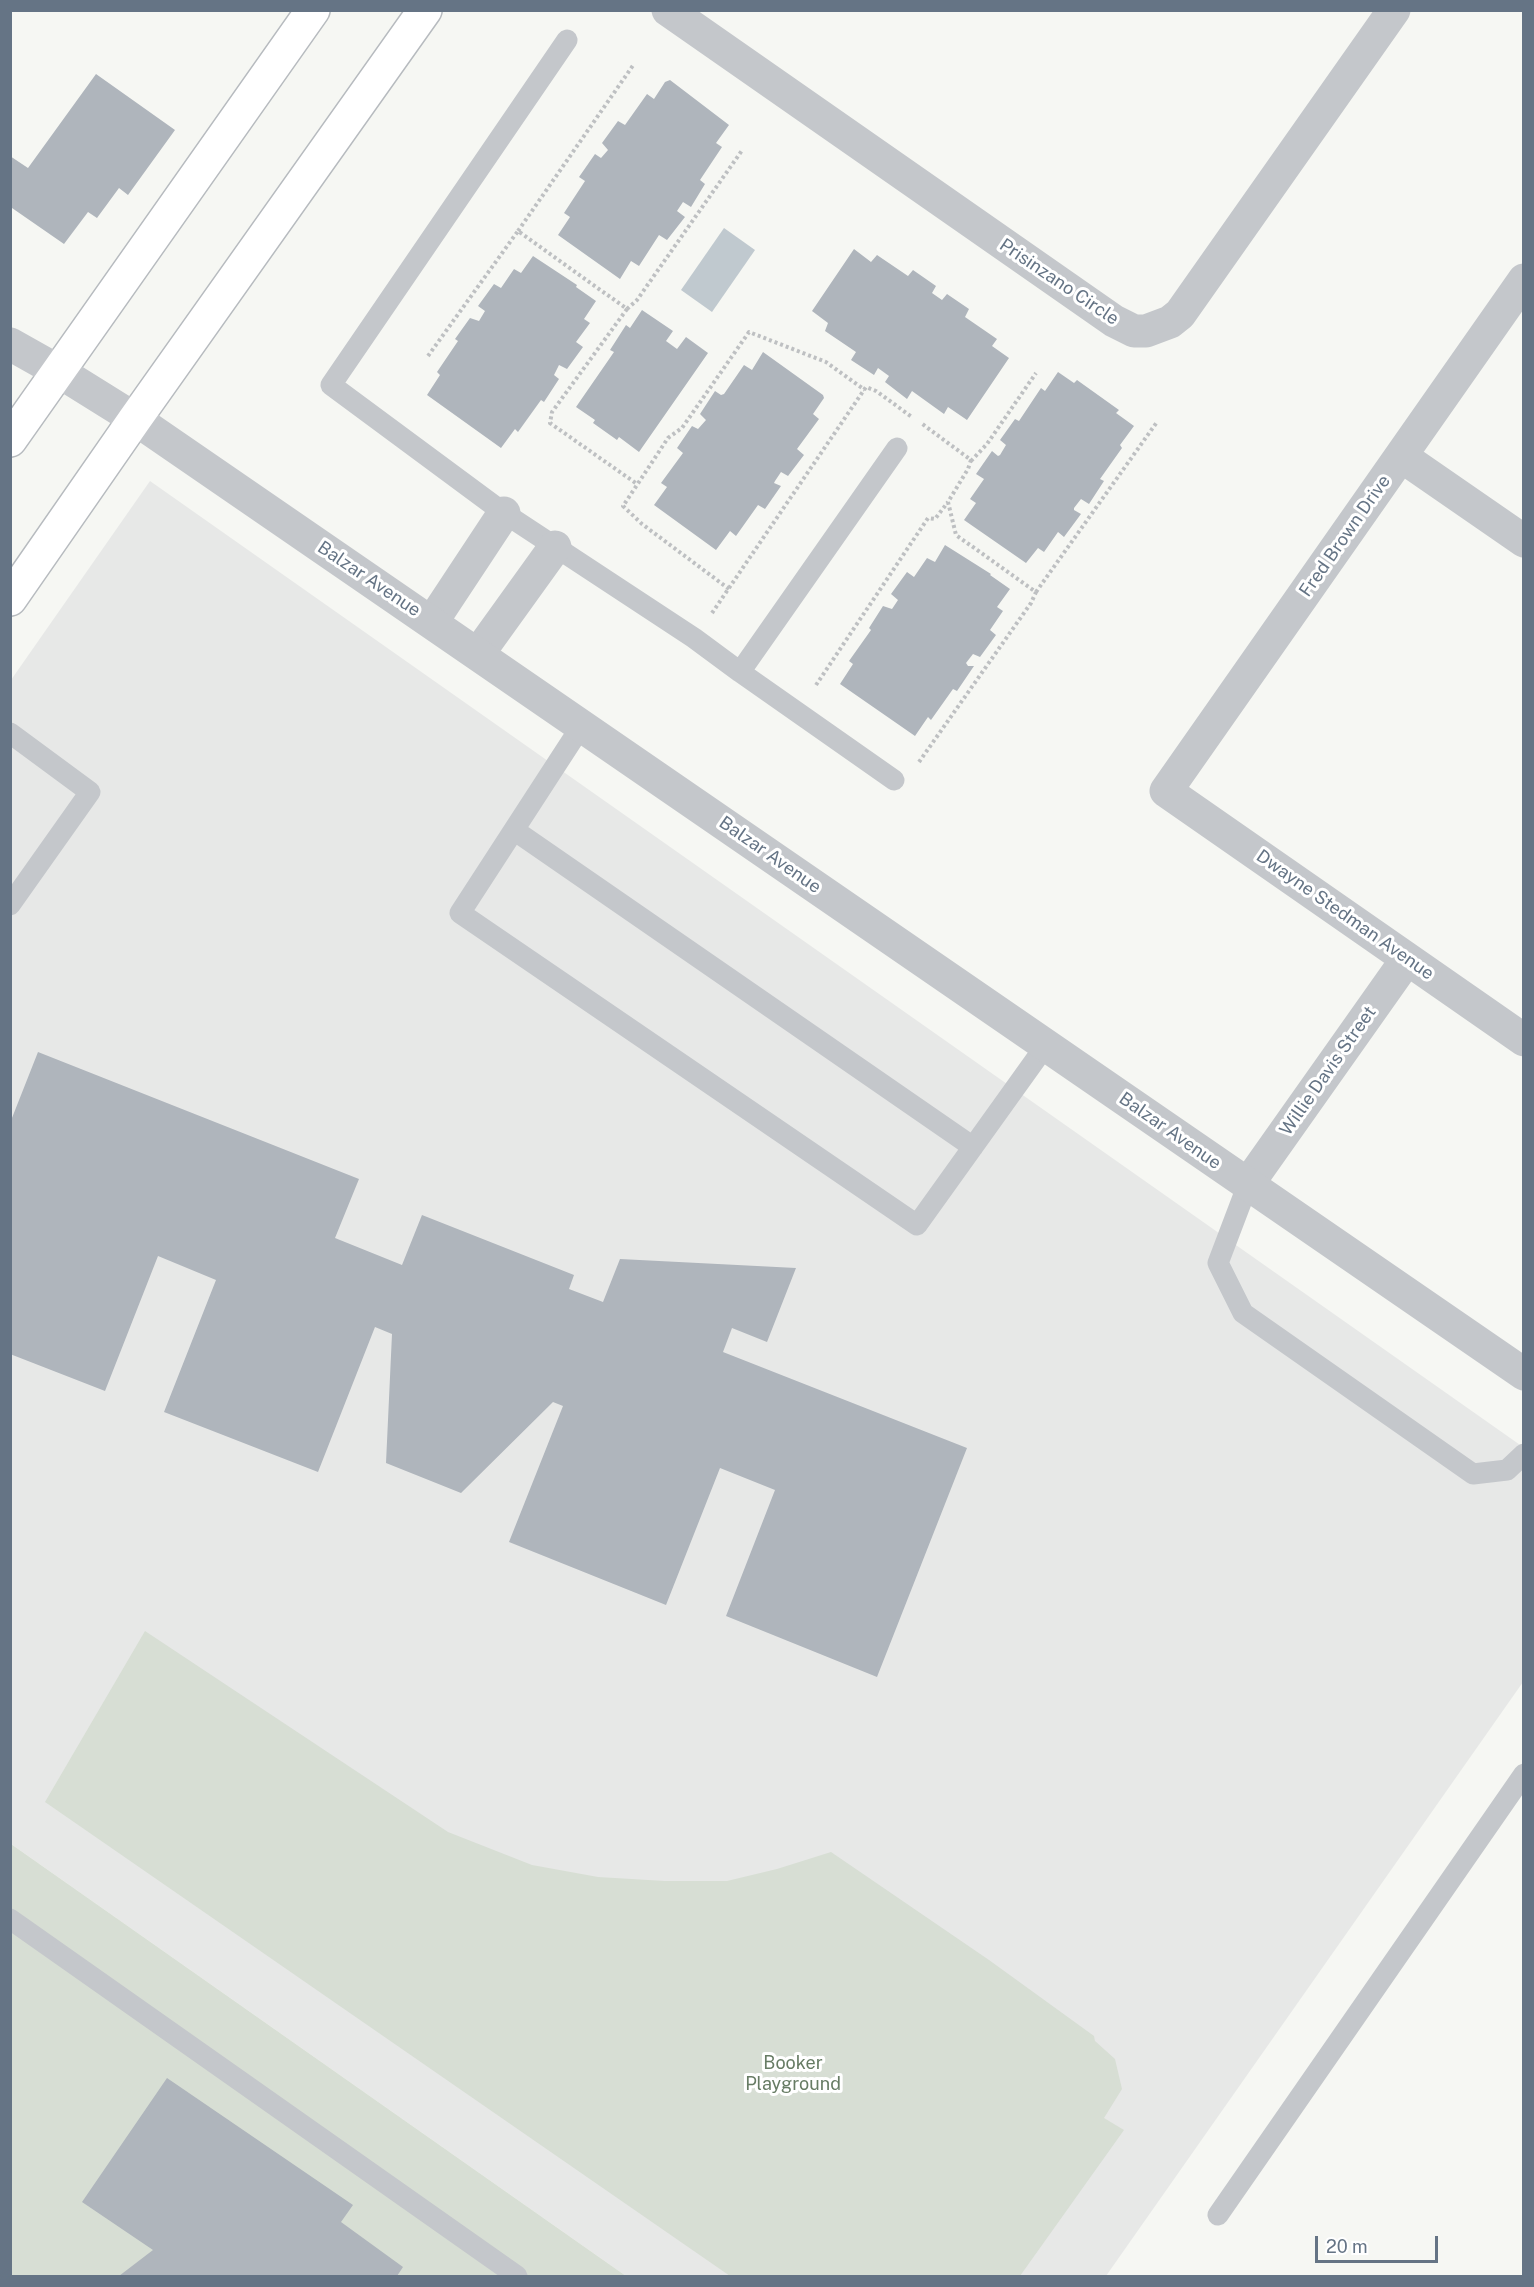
<!DOCTYPE html>
<html>
<head>
<meta charset="utf-8">
<style>
  body { margin:0 }
  #map { position:relative; width:1534px; height:2287px; overflow:hidden; background:#f6f7f3; font-family:"Public Sans",sans-serif }
  canvas { display:block }
  .frame { position:absolute; inset:0; border:12px solid #657485; pointer-events:none }
  .scale { position:absolute; left:1315px; top:2236px; width:123px; height:27px; box-sizing:border-box; border:3px solid #657485; border-top:0; padding-left:8px; font-size:18px; line-height:21px; white-space:nowrap; color:#657485; -webkit-text-stroke:4px #fff; paint-order:stroke }
</style>
</head>
<body>
<div id="map">
<canvas width="1534" height="2287"></canvas>
<div class="frame"></div>
<div class="scale">20 m</div>
</div>
<script>
const g = document.querySelector('canvas').getContext('2d');
g.lineJoin = 'round';
function paint(path, color) { g.fillStyle = color; g.fill(path, 'evenodd'); }
const shape = rows => new Path2D(rows.map(r => 'M' + r).join(''));
function stroke(path, color, width, dash) { g.strokeStyle = color; g.lineWidth = width; g.lineCap = dash ? 'butt' : 'round'; g.setLineDash(dash || []); g.stroke(path); }
function write(font, color, halo, rows, align = 'center') {
  g.font = font + ' "Public Sans",sans-serif'; g.lineWidth = 6; g.setLineDash([]); g.textBaseline = 'middle'; g.strokeStyle = halo; g.fillStyle = color; for (const [text, x, y, turn = 0] of rows) {
    g.save(); g.translate(x, y); g.rotate((+turn || 0) * Math.PI / 180); g.textAlign = isNaN(turn) ? turn : align; if (halo) g.strokeText(text, 0, 0); g.fillText(text, 0, 0); g.restore();
  }
}
paint(shape([
  [150,481,1523,1447,1523,1682,1106,2276,626,2276,11,1844,11,680]
]), '#e7e8e7');
paint(shape([
  [145,1631,448,1832,532,1865,598,1877,665,1881,727,1881,777,1869,831,1852,989,1960,1094,2036,1095,2041,1115,2059,1122,2089,1104,2118,1124,2130,1020,2276,730,2276,45,1802],
  [11,1844,626,2276,11,2276]
]), '#d7ded4');
paint(shape([
  [724,228,755,250,712,312,681,290]
]), '#c0c9cf');
paint(shape([
  [96,74,175,130,128,195,119,188,97,218,88,212,64,244,12,208,10,211,10,156,28,168],
  [670,80,729,125,716,143,722,147,700,180,705,184,691,207,683,202,677,211,685,217,667,240,659,235,639,266,631,261,620,279,558,235,570,217,564,213,585,181,579,177,595,154,601,158,608,150,602,143,618,121,625,125,647,94,654,99,665,82],
  [854,249,871,262,877,255,908,276,913,270,936,286,932,293,942,300,947,294,969,309,965,317,997,339,992,346,1009,358,967,420,948,407,944,414,912,391,907,399,885,382,889,376,878,368,874,375,851,360,856,352,825,331,828,323,812,311],
  [533,256,577,285,576,287,596,301,584,319,590,323,576,342,583,347,567,369,559,365,554,375,559,379,544,402,541,400,518,432,515,429,501,448,427,395,440,375,437,372,458,341,455,339,470,318,479,321,485,311,478,306,494,284,501,288,514,269,521,273],
  [642,310,673,331,666,341,677,349,686,337,708,353,639,452,619,437,617,440,593,423,595,420,576,407,614,352,610,350,626,325,630,328],
  [763,352,823,395,824,398,813,414,819,419,797,449,804,455,788,476,781,472,775,481,774,483,781,486,765,509,758,505,736,536,730,531,716,550,654,505,667,487,661,483,683,453,677,448,692,426,698,429,706,420,700,414,715,391,721,395,724,394,744,365,752,370],
  [1058,372,1074,383,1077,380,1119,410,1116,413,1134,426,1120,445,1122,448,1100,479,1104,481,1089,504,1081,499,1074,508,1074,510,1081,514,1064,537,1058,532,1044,552,1038,548,1026,563,964,520,976,503,970,499,984,479,976,474,992,451,998,456,1000,455,1006,445,1000,440,1015,419,1019,421,1041,388,1045,391],
  [945,545,991,574,990,575,1010,589,997,607,1003,611,990,630,996,635,980,657,973,654,966,663,968,666,974,666,957,691,953,689,931,720,928,717,915,736,840,684,853,664,849,661,871,630,869,628,883,606,892,609,898,600,891,594,907,572,914,577,927,558,935,562],
  [38,1052,359,1179,335,1238,402,1265,422,1215,574,1275,569,1289,603,1302,620,1259,796,1268,767,1342,732,1328,723,1352,967,1448,877,1677,726,1616,775,1490,720,1468,666,1605,509,1542,563,1406,553,1402,461,1493,386,1463,392,1334,375,1327,318,1472,164,1412,216,1280,158,1256,105,1391,10,1354,10,1123],
  [167,2078,353,2205,341,2222,403,2267,397,2276,119,2276,153,2250,82,2202]
]), '#afb5bc');
const primary = shape([
  [10,440,313,10],
  [10,599,135,419,425,10]
]);
stroke(primary, '#b7bbbf', 36);
stroke(shape([
  [518,231,634,64],
  [627,309,637,300,743,149],
  [428,356,518,231,627,309,552,412,550,423,637,484],
  [971,461,987,444,1036,373],
  [729,589,642,524,623,506,668,438,682,428,749,332,826,362,865,390],
  [1036,592,1157,422],
  [712,613,866,387,876,391,912,417],
  [816,685,928,518,935,519,948,502],
  [919,762,1031,603,1036,592,956,535,948,502,968,469,971,460,921,423]
]), '#bec0c2', 4, [3, 3]);
stroke(shape([
  [567,40,331,385,504,513,694,638,740,672],
  [582,725,460,913,917,1225,1046,1045],
  [10,733,90,792,10,905],
  [894,780,740,672,897,448],
  [514,830,973,1147],
  [1248,1184,1218,1263,1243,1313,1473,1474,1507,1470,1524,1454],
  [10,1919,517,2276],
  [1218,2215,1524,1774]
]), '#c4c7cb', 21);
stroke(shape([
  [668,10,1114,321,1134,331,1146,331,1170,322,1180,314,1394,10],
  [1524,280,1166,791,1524,1040],
  [1401,456,1524,541],
  [432,622,504,513],
  [478,654,555,547],
  [1248,1184,1407,959]
]), '#c4c7cb', 33);
stroke(shape([
  [10,344,58,371,135,419,1524,1374]
]), '#c4c7cb', 33);
stroke(primary, '#fff', 33);
write('18px', '#657485', '#fff', [
  ["Prisinzano Circle",1059,282,34],
  ["Fred Brown Drive",1345,536,-55],
  ["Balzar Avenue",369,579,34],
  ["Balzar Avenue",770,855,35],
  ["Dwayne Stedman Avenue",1345,915,35],
  ["Willie Davis Street",1328,1071,-55],
  ["Balzar Avenue",1170,1131,35]
]);
write('18px', '#677c64', '#fff', [
  ["Booker",793,2063],
  ["Playground",793,2084]
]);
</script>
</body>
</html>
